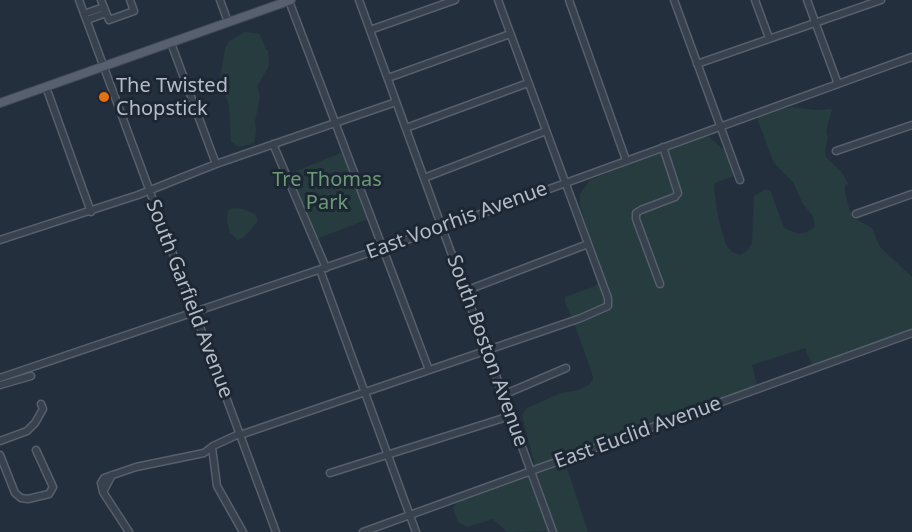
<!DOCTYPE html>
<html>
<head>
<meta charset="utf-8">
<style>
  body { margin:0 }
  canvas { display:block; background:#242f3e }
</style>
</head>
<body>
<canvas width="912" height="532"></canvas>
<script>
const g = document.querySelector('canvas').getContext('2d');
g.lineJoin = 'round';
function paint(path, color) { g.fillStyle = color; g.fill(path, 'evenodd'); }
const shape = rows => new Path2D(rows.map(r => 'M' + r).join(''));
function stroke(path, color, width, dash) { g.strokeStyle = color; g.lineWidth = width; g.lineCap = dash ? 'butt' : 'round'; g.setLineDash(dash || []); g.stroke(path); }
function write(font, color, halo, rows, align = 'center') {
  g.font = font + ' "Noto Sans",sans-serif'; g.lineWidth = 6; g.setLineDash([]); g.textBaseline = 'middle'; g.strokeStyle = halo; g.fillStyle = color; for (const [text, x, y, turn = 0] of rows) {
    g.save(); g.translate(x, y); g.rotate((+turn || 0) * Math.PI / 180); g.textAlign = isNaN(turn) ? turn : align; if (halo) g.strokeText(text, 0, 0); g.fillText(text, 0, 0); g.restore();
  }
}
paint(shape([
  [245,32,260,34,266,50,268,50,269,66,257,86,260,97,255,121,256,131,254,143,239,147,231,142,229,104,221,86,220,77,225,49,229,41],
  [792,107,815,110,832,109,826,131,828,138,825,150,826,157,843,174,848,184,845,185,845,193,850,212,854,218,872,228,880,247,912,277,912,330,812,365,805,348,752,365,757,386,532,469,534,461,522,415,527,408,561,393,579,390,589,385,593,379,592,373,574,323,607,310,611,305,580,205,580,194,590,180,706,134,724,150,734,171,734,176,715,183,714,189,718,217,726,245,732,252,740,255,747,251,752,244,754,196,766,189,771,192,784,228,798,234,807,232,815,227,813,216,803,204,793,182,774,163,757,118,768,112],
  [343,152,368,219,316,239,289,174],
  [234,208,243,209,255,214,258,221,244,237,238,240,230,233,227,220,228,210],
  [599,281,607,301,605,306,572,318,565,302,565,297,595,286],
  [565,462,588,532,555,532,534,473],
  [529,475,550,531,507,532,493,519,467,527,458,522,453,508,459,501]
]), '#263c3f');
const minor = shape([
  [79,0,276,532],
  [101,0,109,20,134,11,130,0],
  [220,0,228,22],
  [359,0,553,532],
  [569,0,626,160],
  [674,0,740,180],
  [755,0,769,38],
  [807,0,838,84],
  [289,1,429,370],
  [84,14,104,7],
  [87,20,106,13],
  [370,30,455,0],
  [171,43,216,164],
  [697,64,881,0],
  [388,78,510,34],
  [46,87,91,212],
  [406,128,528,83],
  [273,144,326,268],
  [836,151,912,125],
  [424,178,546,131],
  [856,214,912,194],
  [0,240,138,195,216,164,396,102],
  [320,270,416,532],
  [660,284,636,219,636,213,641,210,675,197,678,193,663,147],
  [465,291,588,244],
  [0,378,442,228,912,57],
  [0,385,31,376],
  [503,395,566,368],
  [240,435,581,318,608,306,608,298,498,0],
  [0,441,27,431,35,423,43,409,41,404],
  [212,447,217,486,243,532],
  [0,455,15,493,21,498,28,499,49,494,53,487,36,450],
  [330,473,510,416],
  [103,492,112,475],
  [129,532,103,492,101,483,104,478,136,467,204,453,213,446,239,434],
  [363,532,912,333]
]);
const major = shape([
  [0,103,291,0]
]);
stroke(minor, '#565f6c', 9);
stroke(major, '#414a57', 10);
stroke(minor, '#38414e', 6);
stroke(major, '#56606e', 8);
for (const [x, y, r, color] of [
  [104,97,6,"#e8710a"]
]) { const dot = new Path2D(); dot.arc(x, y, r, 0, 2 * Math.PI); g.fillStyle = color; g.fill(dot); stroke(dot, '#1d2633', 2); }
write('20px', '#b4bcc9', '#1d2633', [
  ["The Twisted",116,86],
  ["Chopstick",116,109]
], 'left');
write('20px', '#6b9a76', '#1d2633', [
  ["Tre Thomas",327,180],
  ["Park",327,203]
]);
write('20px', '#b4bcc9', '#1d2633', [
  ["East Voorhis Avenue",457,221,-20],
  ["South Garfield Avenue",189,299,69],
  ["South Boston Avenue",487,351,70],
  ["East Euclid Avenue",638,433,-20]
]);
</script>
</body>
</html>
